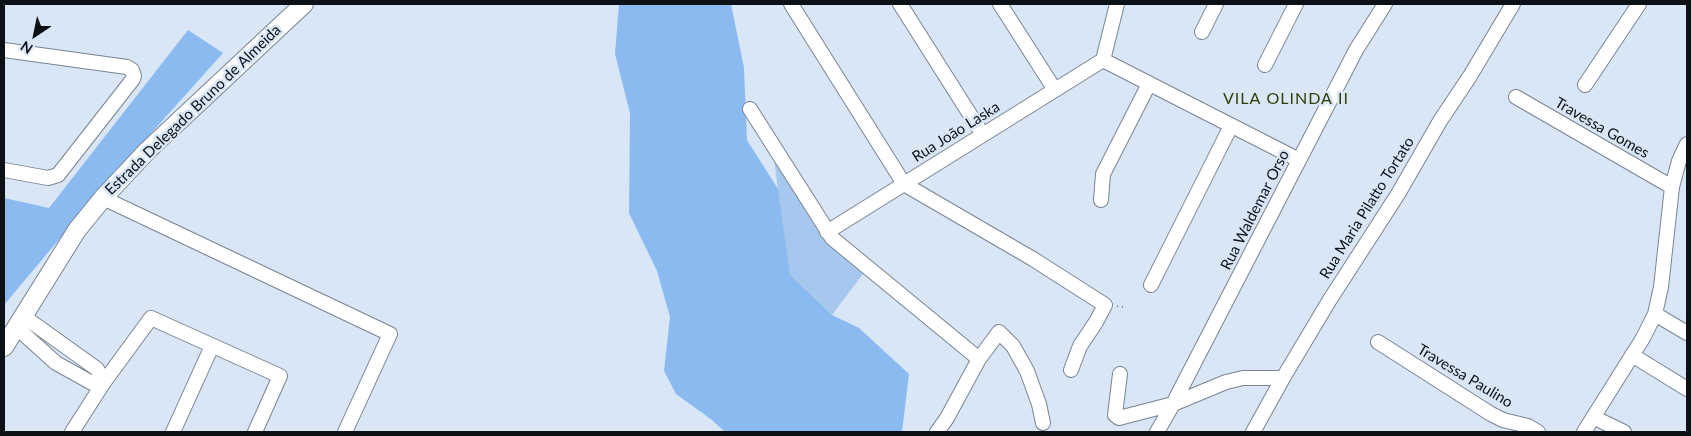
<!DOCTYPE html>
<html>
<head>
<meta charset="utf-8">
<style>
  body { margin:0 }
  #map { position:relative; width:1691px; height:436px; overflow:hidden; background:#d9e6f5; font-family:Lato,sans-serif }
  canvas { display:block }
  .frame { position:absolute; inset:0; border:5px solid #0c1116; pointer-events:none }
  .north { position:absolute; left:10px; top:10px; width:50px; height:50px; -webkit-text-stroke:4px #d9e6f5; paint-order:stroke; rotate:214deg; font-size:14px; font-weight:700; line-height:20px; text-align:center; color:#0c1116 }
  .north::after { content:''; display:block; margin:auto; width:18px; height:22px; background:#0c1116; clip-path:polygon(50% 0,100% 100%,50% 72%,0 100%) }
</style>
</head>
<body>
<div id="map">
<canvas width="1691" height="436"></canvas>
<div class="frame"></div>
<div class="north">N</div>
</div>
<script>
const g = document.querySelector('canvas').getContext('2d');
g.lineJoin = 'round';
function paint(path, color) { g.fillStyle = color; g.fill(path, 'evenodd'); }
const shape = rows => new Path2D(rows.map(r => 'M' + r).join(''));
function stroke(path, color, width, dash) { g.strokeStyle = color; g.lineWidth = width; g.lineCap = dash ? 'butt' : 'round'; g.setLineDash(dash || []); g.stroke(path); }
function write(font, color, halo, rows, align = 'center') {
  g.font = font + ' Lato,sans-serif'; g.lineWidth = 5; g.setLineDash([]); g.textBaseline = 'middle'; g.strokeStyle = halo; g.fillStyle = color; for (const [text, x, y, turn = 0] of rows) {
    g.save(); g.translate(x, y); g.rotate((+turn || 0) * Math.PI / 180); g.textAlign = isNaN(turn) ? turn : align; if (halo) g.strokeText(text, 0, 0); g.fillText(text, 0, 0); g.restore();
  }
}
paint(shape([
  [774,159,823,239,863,274,832,315,789,275]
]), '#a7c8ee');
paint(shape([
  [619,4,731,4,744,68,747,140,778,189,790,275,832,315,859,328,909,374,902,432,725,432,712,420,676,394,664,371,670,317,657,271,629,213,630,113,615,54],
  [188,30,223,53,103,187,4,305,4,198,49,208]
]), '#8bbaf0');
const minor = shape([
  [791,4,904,184,1033,259,1105,305,1096,322,1080,346,1071,370],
  [900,4,983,135],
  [1000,4,1055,90],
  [1202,32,1216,4],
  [4,50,127,67,132,70,134,76,133,79,119,97,58,175,48,178,4,170],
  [1103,60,1299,160],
  [1103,60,1117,4],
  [1265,65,1296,4],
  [1585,85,1639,4],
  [1516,97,1672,187],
  [750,109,832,238,979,359],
  [103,198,390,334,345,432],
  [1101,200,1103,174,1149,84],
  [827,232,1103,60],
  [1151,285,1231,126],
  [1655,314,1687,333],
  [16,327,56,363,92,383,104,382,97,369,23,316],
  [1378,342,1491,414,1503,420,1528,426,1538,432],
  [1632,355,1687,389],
  [1120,374,1115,415,1119,418,1173,404,1226,382,1243,378,1283,378],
  [1593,417,1624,432],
  [72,432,104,382,151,318,280,376,255,432],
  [173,432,212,346],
  [937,432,947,418,979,359,999,332,1013,346,1027,371,1039,404,1043,423],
  [1157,432,1173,404,1356,50,1385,4],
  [1253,432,1283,378,1329,301,1398,194,1440,121,1470,76,1513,4],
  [1584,432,1643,338,1655,314,1661,287,1672,187,1679,161,1687,144]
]);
const major = shape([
  [4,347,77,230,103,198,148,150,304,4]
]);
stroke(minor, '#788492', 16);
stroke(major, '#788492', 20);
stroke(shape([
  [1117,306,1123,307]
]), '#79828c', 2, [1, 4]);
stroke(minor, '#fff', 14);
stroke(major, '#fff', 18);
write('15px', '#0c1116', '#d9e6f5', [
  ["Estrada Delegado Bruno de Almeida",193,110,-44],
  ["Travessa Gomes",1602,128,30],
  ["Rua João Laska",956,132,-32],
  ["Rua Maria Pilatto Tortato",1367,208,-58],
  ["Rua Waldemar Orso",1255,210,-63],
  ["Travessa Paulino",1465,376,31]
]);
g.letterSpacing = '1px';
write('16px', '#303f06', '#d9e6f5', [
  ["VILA OLINDA II",1286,99]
]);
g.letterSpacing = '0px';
</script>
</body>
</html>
